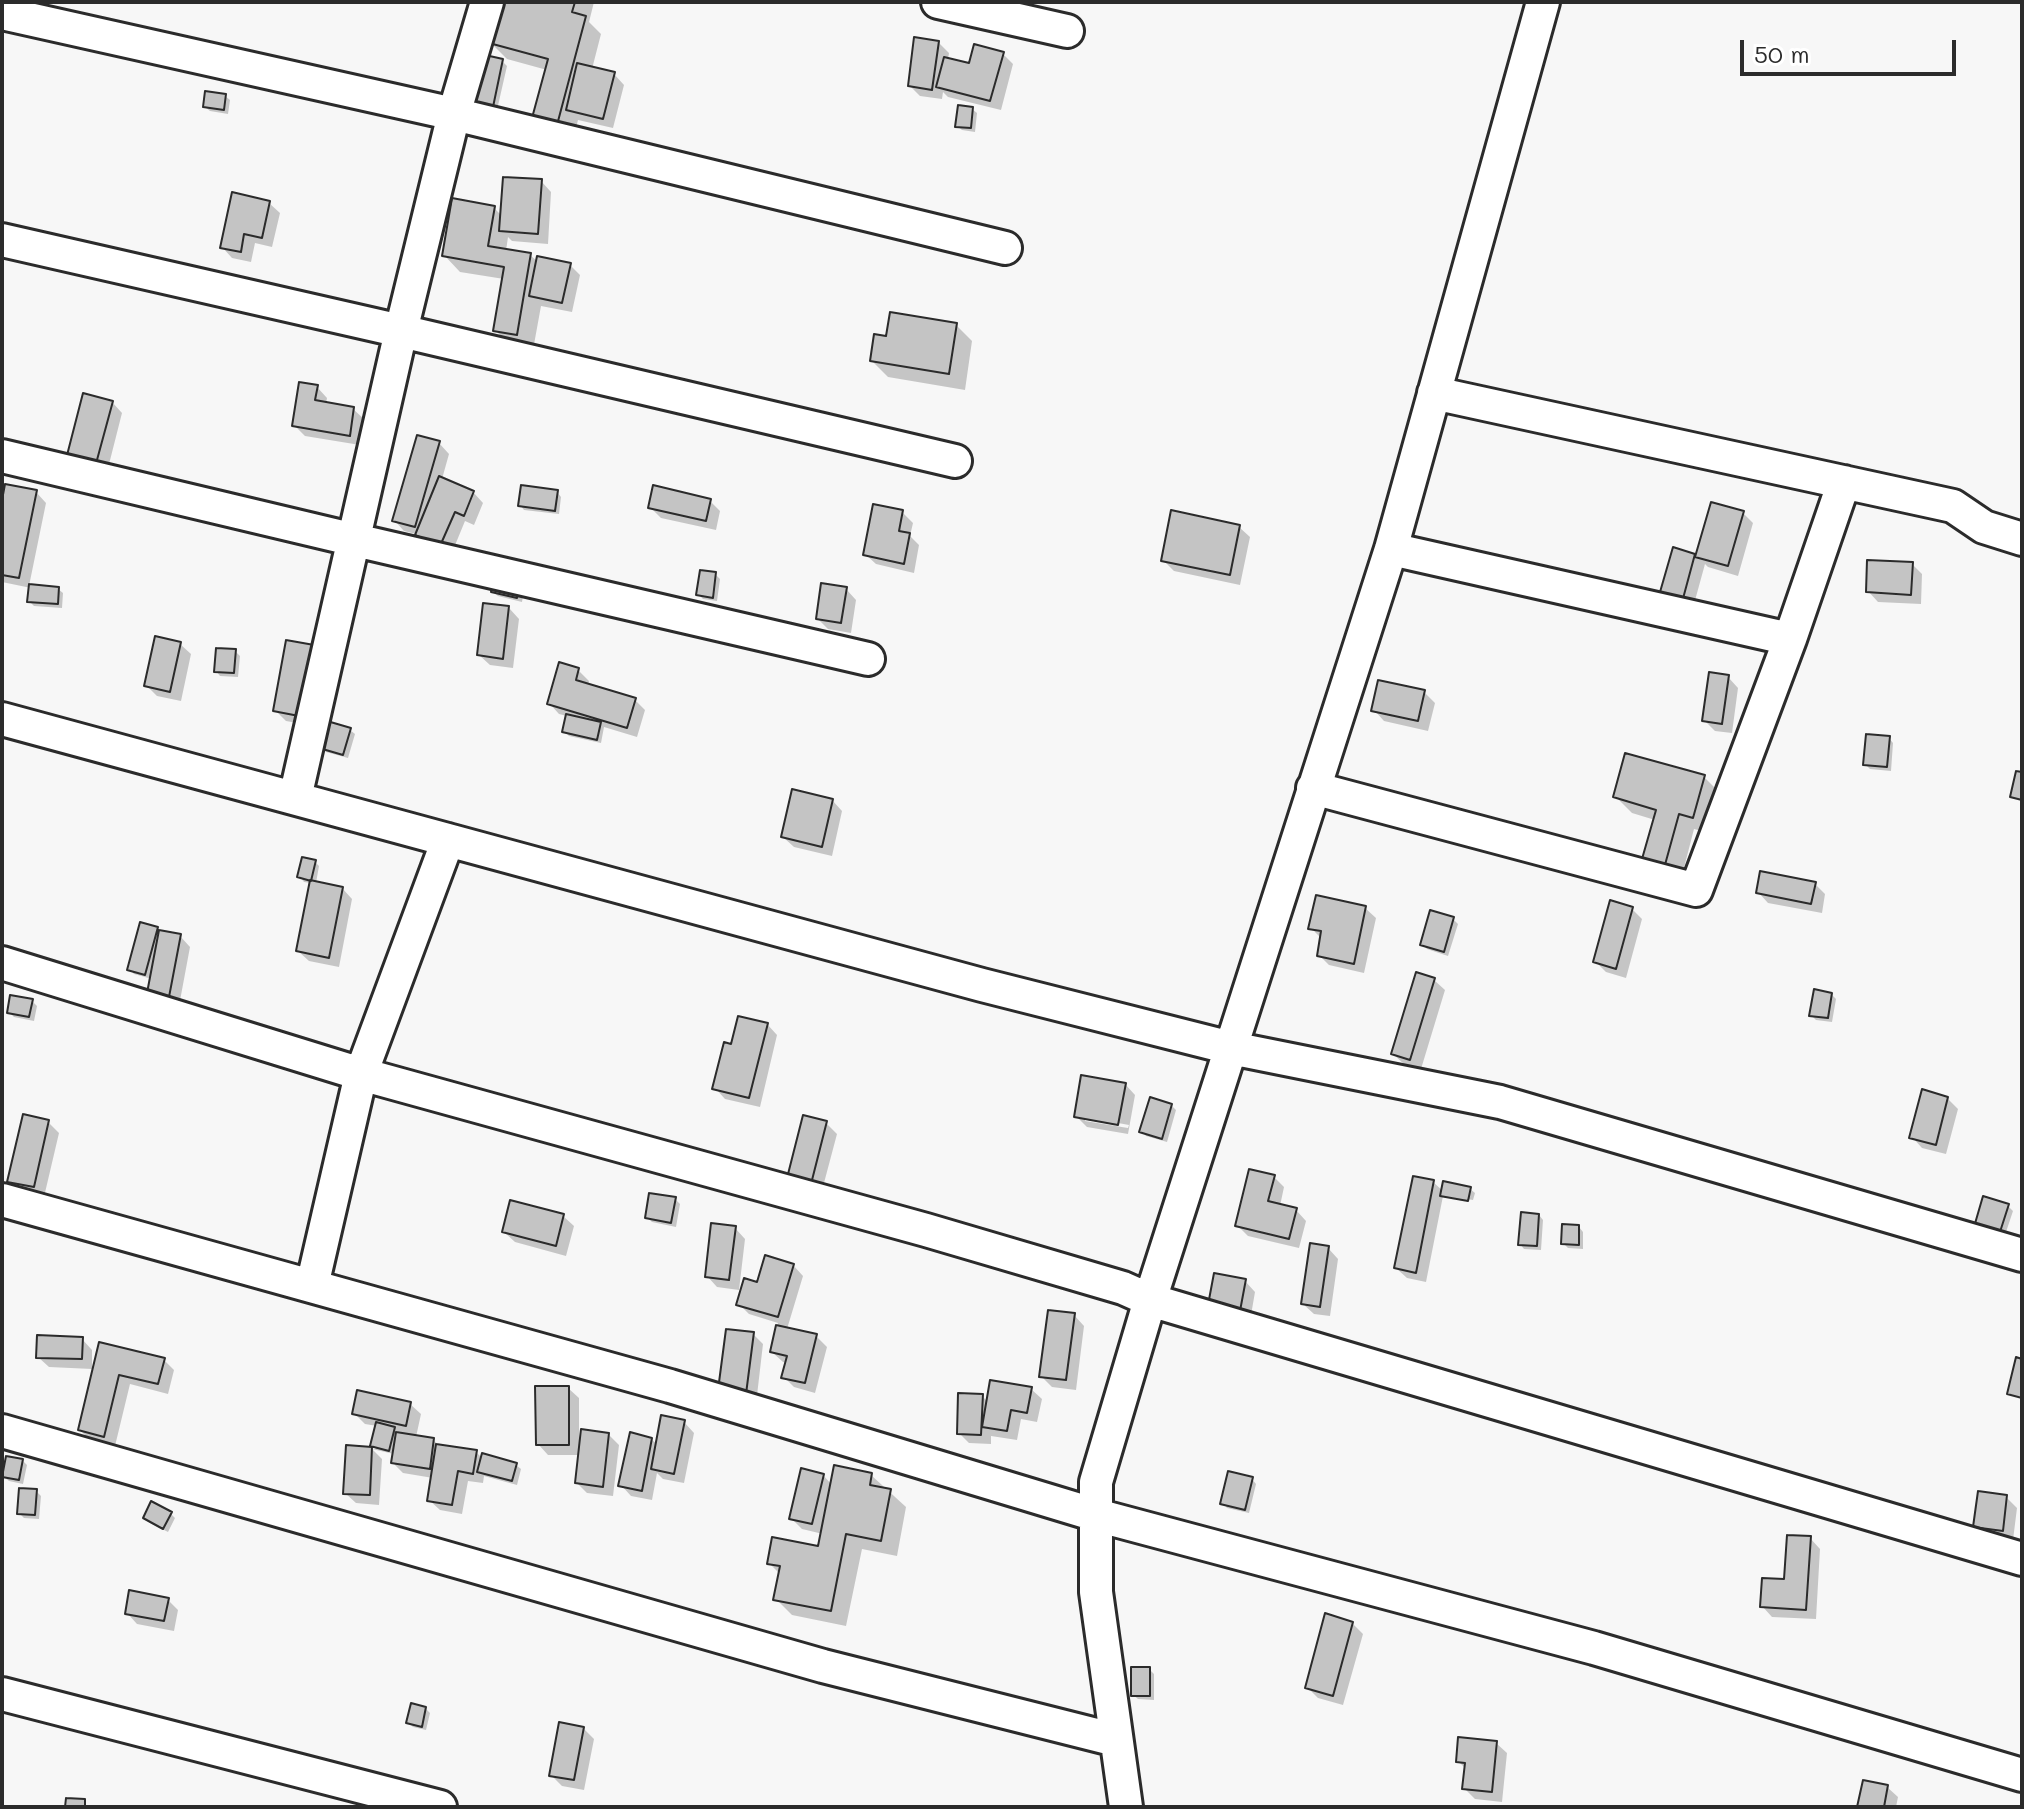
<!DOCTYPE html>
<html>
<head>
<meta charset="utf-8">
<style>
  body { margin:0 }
  #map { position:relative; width:2024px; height:1809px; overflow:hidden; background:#f7f7f7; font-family:Mali,sans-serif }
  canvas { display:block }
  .frame { position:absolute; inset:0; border:4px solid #2b2b2b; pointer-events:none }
  .scale { position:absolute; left:1740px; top:40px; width:216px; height:36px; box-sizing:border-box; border:4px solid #2b2b2b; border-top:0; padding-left:10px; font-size:24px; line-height:28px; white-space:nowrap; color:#2b2b2b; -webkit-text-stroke:6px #fff; paint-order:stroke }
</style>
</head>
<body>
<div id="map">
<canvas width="2024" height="1809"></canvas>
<div class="frame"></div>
<div class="scale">50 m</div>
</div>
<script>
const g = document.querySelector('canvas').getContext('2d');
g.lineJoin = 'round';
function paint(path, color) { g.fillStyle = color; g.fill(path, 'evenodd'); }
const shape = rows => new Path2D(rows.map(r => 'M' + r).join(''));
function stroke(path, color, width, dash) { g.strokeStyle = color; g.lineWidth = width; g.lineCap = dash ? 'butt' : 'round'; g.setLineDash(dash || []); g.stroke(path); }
paint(shape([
  [502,2,594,2,589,22,601,34,592,69,614,74,624,85,613,128,578,120,573,140,551,134,547,70,507,59,491,43],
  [938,42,949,53,948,60,970,66,1002,53,1013,64,1001,110,948,97,943,92,942,99,920,96,910,86],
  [502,61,507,66,497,110,482,107],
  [225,96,230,100,228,114,210,111,205,107],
  [972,109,977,113,975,132,962,130,957,126],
  [541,181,551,192,548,244,512,241,508,237,506,251,530,255,538,262,570,265,580,275,572,312,541,306,533,350,511,346,495,330,504,279,460,272,444,255,494,208,502,216],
  [269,203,280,213,272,247,255,243,251,262,232,258,222,247],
  [956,325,972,341,965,390,888,377,872,361,887,338],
  [317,387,327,398,326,404,353,409,364,419,360,445,305,436,294,425],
  [112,402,122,413,105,480,78,472],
  [439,443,449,454,442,479,473,492,483,503,474,525,465,521,451,555,428,545,416,534,404,531,394,520],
  [36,492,46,503,29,586,58,589,63,593,62,608,34,606,29,601,31,588,2,582,2,510],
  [557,492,561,497,559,514,524,510,520,505],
  [710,501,720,511,716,530,661,518,650,507],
  [1712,504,1743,513,1753,523,1738,576,1708,567,1705,564,1691,615,1671,609,1694,556,1697,558],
  [902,512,913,523,910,536,919,545,914,573,876,564,865,554],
  [1239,527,1250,537,1240,585,1174,571,1163,560],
  [1912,564,1922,574,1921,604,1878,602,1868,591],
  [715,574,720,579,717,601,703,599,698,594],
  [524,589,522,602,498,596,493,592],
  [846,589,856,600,851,633,828,629,818,619],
  [509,608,519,619,513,668,490,665,479,655],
  [288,642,330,650,309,725,286,721,275,710],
  [180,644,191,654,181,701,157,696,146,685],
  [235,651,240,656,238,677,220,676,216,671],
  [578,670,589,681,588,685,635,700,645,710,637,737,604,727,601,743,569,736,564,731,567,716,559,714,549,703],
  [1728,677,1738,688,1732,733,1715,731,1704,720],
  [1424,692,1435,703,1428,731,1384,721,1374,710],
  [350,730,355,734,348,758,326,752,322,747],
  [1889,738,1893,743,1891,771,1870,769,1865,764],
  [1704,777,1720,793,1709,833,1694,829,1679,887,1659,881,1655,820,1632,813,1616,797],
  [832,800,842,811,832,856,794,847,783,837],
  [315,862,319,866,316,883,342,888,352,899,339,967,309,961,298,951,311,883,304,882,300,877],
  [1815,884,1825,894,1822,913,1768,903,1758,892],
  [1365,908,1376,918,1364,973,1329,965,1319,955,1322,939,1311,928],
  [1632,909,1642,919,1626,978,1606,972,1595,961],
  [1453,919,1458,924,1448,956,1427,949,1422,944],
  [157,929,161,933,180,936,190,947,179,1006,160,1003,152,979,134,974,130,970],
  [1434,980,1445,990,1421,1069,1404,1064,1393,1054],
  [1832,995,1836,999,1832,1022,1816,1020,1811,1015],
  [32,1001,37,1006,34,1021,14,1017,9,1012],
  [767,1024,777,1035,760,1107,725,1099,715,1088,733,1047],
  [1125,1084,1135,1095,1128,1134,1087,1127,1076,1116],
  [1085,1117,1129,1125,1128,1128,1085,1121],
  [1947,1098,1958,1109,1946,1154,1922,1148,1912,1137],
  [1171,1105,1176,1110,1167,1142,1146,1136,1142,1131],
  [48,1122,59,1133,44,1197,20,1191,10,1181],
  [826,1123,837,1134,820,1198,799,1192],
  [1274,1177,1284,1187,1280,1206,1296,1210,1306,1221,1299,1248,1248,1236,1237,1225],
  [1433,1182,1443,1191,1470,1189,1475,1193,1473,1200,1445,1195,1445,1198,1443,1196,1426,1282,1407,1278,1396,1268],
  [675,1199,680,1204,676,1227,652,1222,647,1217],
  [2008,1206,2013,1211,2004,1238,1980,1231],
  [1539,1215,1543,1220,1541,1250,1524,1249,1520,1244],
  [563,1216,574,1226,566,1256,515,1242,504,1232],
  [1579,1227,1583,1232,1583,1249,1568,1248,1563,1243],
  [735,1228,745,1239,739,1290,717,1287,707,1276],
  [1328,1248,1338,1259,1330,1316,1314,1314,1303,1304],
  [793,1265,803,1276,787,1329,816,1336,827,1347,815,1393,794,1387,784,1377,787,1363,783,1362,772,1352,778,1323,749,1314,739,1304,758,1284],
  [1245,1281,1255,1292,1250,1321,1221,1315],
  [1074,1315,1084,1326,1076,1390,1052,1387,1041,1376],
  [753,1334,763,1344,756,1404,731,1400],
  [82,1339,92,1350,92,1369,49,1367,38,1357],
  [101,1344,164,1360,174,1370,168,1394,130,1384,115,1446,90,1440,80,1430],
  [568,1388,579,1398,579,1443,608,1434,619,1445,613,1496,587,1493,577,1483,580,1455,548,1455,538,1444],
  [1031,1389,1042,1399,1037,1422,1021,1419,1017,1440,991,1436,991,1444,969,1443,959,1433,982,1396,988,1402],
  [410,1404,421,1414,416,1437,433,1440,440,1446,476,1452,483,1459,516,1465,521,1469,517,1485,484,1476,483,1483,468,1481,462,1514,440,1510,429,1500,433,1478,403,1473,393,1463,394,1454,372,1449,376,1449,372,1445,377,1426,365,1424,354,1413],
  [684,1422,694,1433,684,1483,663,1479,657,1473,652,1500,631,1496,621,1485,651,1439,658,1445],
  [372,1449,382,1459,379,1505,356,1503,345,1493],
  [22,1460,27,1465,23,1484,9,1481,4,1477],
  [823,1475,832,1485,871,1475,906,1507,897,1556,862,1549,846,1626,792,1615,776,1599,780,1574,769,1563,820,1549,823,1534,802,1529,791,1518],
  [1252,1479,1256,1484,1249,1513,1227,1508,1223,1503],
  [36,1491,41,1496,39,1519,24,1518,19,1513],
  [2006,1497,2017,1508,2013,1540,1986,1537,1975,1526],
  [170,1513,175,1518,168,1532,150,1523,145,1518],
  [1810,1538,1820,1549,1816,1619,1772,1617,1762,1606,1786,1581],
  [168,1600,178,1610,174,1631,137,1624,127,1613],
  [1352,1623,1363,1634,1343,1705,1318,1698,1307,1687],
  [1149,1669,1154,1674,1154,1700,1138,1699,1133,1695],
  [425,1708,430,1713,426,1730,413,1727,408,1722],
  [583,1728,594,1739,584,1790,562,1786,551,1775],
  [1496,1743,1507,1753,1502,1802,1475,1799,1464,1788,1466,1769,1458,1761],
  [1887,1787,1898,1797,1896,1807,1859,1807]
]), '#0003');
const building = shape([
  [500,2,575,2,572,12,586,16,557,125,532,118,548,59,489,43,500,2],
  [914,37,939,41,932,90,908,86,914,37],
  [974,44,1004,52,990,101,936,87,944,57,969,63,974,44],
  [485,55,503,59,493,107,475,103,485,55],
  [577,63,615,72,603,119,566,110,577,63],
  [205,91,226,94,224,110,203,107,205,91],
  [958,105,973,107,971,128,955,127,958,105],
  [503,177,542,179,538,234,499,231,503,177],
  [232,192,270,201,262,238,244,234,241,252,220,248,232,192],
  [452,198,495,206,488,246,531,253,517,335,493,331,504,267,442,256,452,198],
  [537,256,571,263,562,303,529,296,537,256],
  [890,312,957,323,949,374,870,361,874,334,886,336,890,312],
  [299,382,318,385,315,400,354,407,350,436,292,426,299,382],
  [83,393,113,401,94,471,65,463,83,393],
  [417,435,440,441,415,527,392,521,417,435],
  [439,476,474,491,464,516,455,512,440,546,415,535,439,476],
  [5,484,37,490,19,578,2,575,2,500,5,484],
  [521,485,558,490,555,511,518,506,521,485],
  [653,485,711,499,706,521,648,508,653,485],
  [1711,502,1744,511,1728,566,1695,557,1711,502],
  [873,504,903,510,899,531,910,533,904,564,863,555,873,504],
  [1171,510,1240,525,1230,575,1161,561,1171,510],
  [1673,547,1695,554,1681,606,1658,599,1673,547],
  [1867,560,1913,562,1911,595,1866,592,1867,560],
  [700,570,716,572,713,598,696,595,700,570],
  [494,577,521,582,517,598,491,592,494,577],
  [821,583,847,587,841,623,816,619,821,583],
  [29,584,59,587,58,604,27,602,29,584],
  [483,603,509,606,503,659,477,655,483,603],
  [155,636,181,642,170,692,144,686,155,636],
  [286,640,331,648,327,666,309,663,299,716,273,711,286,640],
  [216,648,236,649,234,673,214,672,216,648],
  [559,662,579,668,576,680,636,698,627,728,547,704,559,662],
  [1709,672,1729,675,1722,724,1702,721,1709,672],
  [1378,680,1425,690,1418,721,1371,711,1378,680],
  [566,714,601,722,597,740,562,732,566,714],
  [327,721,351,728,343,755,319,748,327,721],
  [1866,734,1890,736,1887,767,1863,765,1866,734],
  [1625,753,1705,775,1693,818,1679,814,1663,872,1640,866,1656,810,1613,797,1625,753],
  [2016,771,2022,772,2022,800,2010,797,2016,771],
  [792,789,833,799,822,847,781,837,792,789],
  [302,857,316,860,311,881,297,877,302,857],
  [1760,871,1816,882,1811,904,1756,893,1760,871],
  [310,880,343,887,329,958,296,951,310,880],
  [1316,895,1366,906,1354,964,1317,956,1321,931,1308,929,1316,895],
  [1610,900,1633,907,1616,969,1593,962,1610,900],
  [1430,910,1454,917,1444,952,1420,945,1430,910],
  [140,922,158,927,145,975,127,970,140,922],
  [159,930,181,934,169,997,147,993,159,930],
  [1416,972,1435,978,1410,1060,1391,1054,1416,972],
  [1814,989,1832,993,1828,1018,1809,1016,1814,989],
  [10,995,33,999,29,1017,7,1013,10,995],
  [738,1016,768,1023,749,1098,712,1089,724,1042,731,1044,738,1016],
  [1081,1075,1126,1083,1118,1125,1074,1117,1081,1075],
  [1922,1089,1948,1097,1936,1145,1909,1138,1922,1089],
  [1150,1097,1172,1104,1162,1139,1139,1132,1150,1097],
  [23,1114,49,1120,34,1187,7,1182,23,1114],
  [803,1115,827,1121,810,1188,786,1182,803,1115],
  [1249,1169,1275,1175,1268,1201,1297,1208,1289,1239,1235,1226,1249,1169],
  [1413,1176,1434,1180,1416,1273,1394,1268,1413,1176],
  [1443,1181,1471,1187,1468,1201,1440,1196,1443,1181],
  [649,1193,676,1197,671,1223,645,1218,649,1193],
  [1983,1196,2009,1204,1999,1235,1974,1227,1983,1196],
  [510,1200,564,1214,556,1246,502,1232,510,1200],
  [1521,1212,1539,1214,1537,1246,1518,1245,1521,1212],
  [711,1223,736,1226,729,1280,705,1277,711,1223],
  [1562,1224,1579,1225,1579,1245,1561,1244,1562,1224],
  [1310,1243,1329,1246,1320,1307,1301,1304,1310,1243],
  [765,1255,794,1264,778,1317,736,1305,744,1278,757,1282,765,1255],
  [1214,1273,1246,1279,1240,1311,1208,1305,1214,1273],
  [1048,1310,1075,1313,1066,1380,1039,1377,1048,1310],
  [776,1325,817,1334,805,1383,781,1378,787,1356,770,1352,776,1325],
  [726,1329,754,1332,746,1394,718,1390,726,1329],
  [37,1335,83,1337,82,1359,36,1358,37,1335],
  [99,1342,165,1358,158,1384,119,1375,104,1437,78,1430,99,1342],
  [2016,1357,2022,1359,2022,1398,2007,1394,2016,1357],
  [990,1380,1032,1387,1027,1413,1011,1410,1007,1431,982,1427,990,1380],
  [535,1386,569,1386,569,1445,536,1445,535,1386],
  [357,1390,411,1402,406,1426,352,1414,357,1390],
  [958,1393,983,1394,981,1435,957,1434,958,1393],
  [661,1415,685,1420,674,1474,651,1469,661,1415],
  [376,1422,395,1427,389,1451,370,1446,376,1422],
  [581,1429,609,1433,603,1487,575,1483,581,1429],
  [396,1432,434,1438,430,1469,391,1463,396,1432],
  [630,1432,652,1438,642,1491,618,1486,630,1432],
  [436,1444,477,1450,473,1474,458,1471,452,1505,427,1501,436,1444],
  [346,1445,372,1447,370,1495,343,1494,346,1445],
  [482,1453,517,1463,512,1481,477,1472,482,1453],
  [6,1456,23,1459,19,1480,2,1477,6,1456],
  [834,1465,872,1473,870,1485,891,1489,881,1541,846,1534,831,1611,773,1600,780,1566,767,1564,772,1537,818,1546,834,1465],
  [801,1468,824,1474,812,1524,789,1519,801,1468],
  [1228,1471,1253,1477,1245,1510,1220,1504,1228,1471],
  [19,1488,37,1489,35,1515,17,1514,19,1488],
  [1978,1491,2007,1495,2003,1531,1973,1527,1978,1491],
  [151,1501,172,1512,163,1529,143,1518,151,1501],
  [1787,1535,1811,1536,1806,1610,1760,1607,1762,1578,1784,1579,1787,1535],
  [129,1590,169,1598,164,1621,125,1614,129,1590],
  [1325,1613,1353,1622,1333,1696,1305,1688,1325,1613],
  [1131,1667,1150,1667,1150,1696,1131,1696,1131,1667],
  [411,1703,426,1707,422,1727,406,1723,411,1703],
  [559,1722,584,1727,574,1780,549,1776,559,1722],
  [1458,1737,1497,1741,1492,1792,1462,1789,1465,1763,1456,1762,1458,1737],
  [1863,1780,1888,1785,1884,1807,1857,1807,1863,1780],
  [66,1798,85,1799,85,1807,65,1807,66,1798]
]);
paint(building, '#c4c4c4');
stroke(building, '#2b2b2b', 2);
const street = shape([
  [938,2,1067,31],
  [2,13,454,114,1005,248],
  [2,240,401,331,955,461],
  [1434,393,1953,506,1984,527,2022,539],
  [2,456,355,540,868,659],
  [1391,549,1790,639],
  [2,719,982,985,1231,1048,1500,1102,2022,1255],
  [1313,788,1696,890,1790,639,1844,482],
  [295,798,401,331,454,114,487,2],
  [2,963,361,1074,926,1230,1123,1288,1150,1300,2022,1559],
  [2,1200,670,1386,1096,1515,1594,1648,2022,1775],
  [312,1286,361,1074,448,840],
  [2,1431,823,1666,1116,1740],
  [2,1694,440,1807],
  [1126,1807,1096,1592,1096,1482,1150,1300,1391,549,1543,2]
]);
stroke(street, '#2b2b2b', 38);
stroke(street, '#fff', 32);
</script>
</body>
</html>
